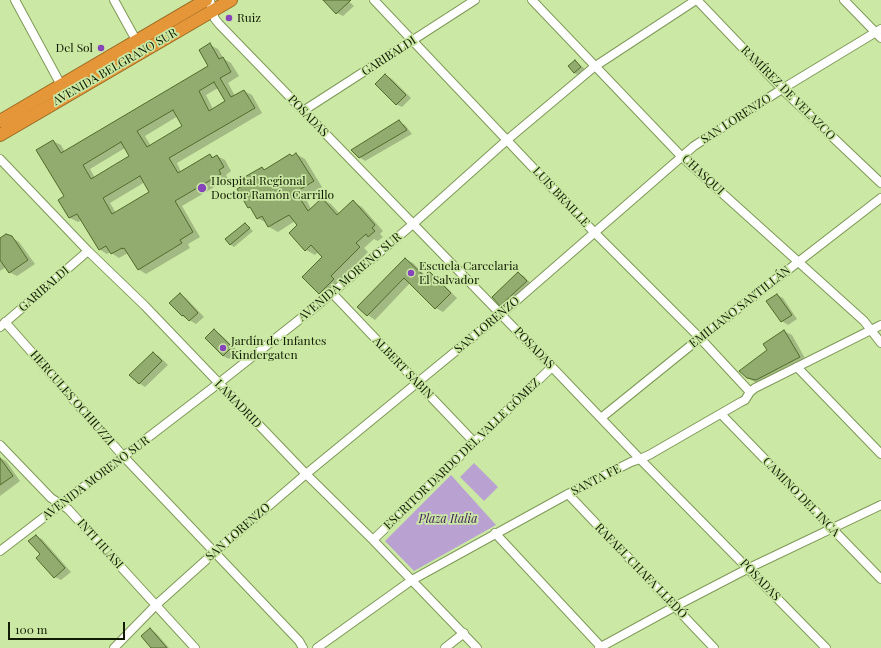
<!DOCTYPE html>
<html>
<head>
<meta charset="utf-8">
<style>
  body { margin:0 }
  #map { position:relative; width:881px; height:648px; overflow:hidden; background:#cbe8a4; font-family:"Playfair Display",serif }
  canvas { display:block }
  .scale { position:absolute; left:8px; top:622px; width:117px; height:18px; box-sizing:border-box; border:2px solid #111b02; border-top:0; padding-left:5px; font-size:12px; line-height:14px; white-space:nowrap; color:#111b02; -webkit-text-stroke:3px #cbe8a4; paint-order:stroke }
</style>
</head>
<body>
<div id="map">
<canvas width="881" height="648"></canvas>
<div class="scale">100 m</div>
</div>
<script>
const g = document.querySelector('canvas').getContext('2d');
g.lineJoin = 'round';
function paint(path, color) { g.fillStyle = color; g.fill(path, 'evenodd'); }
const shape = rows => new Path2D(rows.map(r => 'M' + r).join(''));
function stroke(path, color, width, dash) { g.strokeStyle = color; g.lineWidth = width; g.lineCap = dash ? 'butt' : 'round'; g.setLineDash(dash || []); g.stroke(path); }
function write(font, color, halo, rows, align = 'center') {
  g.font = font + ' "Playfair Display",serif'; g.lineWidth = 3.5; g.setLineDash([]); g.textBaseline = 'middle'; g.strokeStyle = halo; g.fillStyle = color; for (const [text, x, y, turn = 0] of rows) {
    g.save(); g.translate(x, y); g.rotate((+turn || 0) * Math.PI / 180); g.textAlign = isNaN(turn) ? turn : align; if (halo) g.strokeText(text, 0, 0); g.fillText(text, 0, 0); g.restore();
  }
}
paint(shape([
  [474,463,498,487,484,501,460,477],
  [451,475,496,525,414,571,385,541]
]), '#b9a2d2');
paint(shape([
  [325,0,347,0,354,6,343,16,337,13],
  [210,45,218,49,224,59,231,63,239,76,228,83,235,96,244,91,252,95,262,113,177,163,181,172,210,155,214,158,217,156,225,160,231,171,226,175,228,179,182,206,200,237,188,244,190,248,146,274,138,269,128,253,119,258,110,252,107,254,99,249,82,220,78,222,70,218,53,141,61,145,65,152,210,66],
  [218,88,226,102,213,109,206,95],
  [178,116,183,127,151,146,145,136],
  [125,148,130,157,95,178,90,169],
  [145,182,151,192,116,213,110,203],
  [575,61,585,69,578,75,574,73,569,66],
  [386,75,392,79,411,98,402,107,396,104],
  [399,122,405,125,412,134,365,161,359,157],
  [296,154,305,159,322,187,305,197,311,209,322,199,331,204,340,214,353,202,362,207,383,231,380,234,383,237,378,241,374,239,364,248,368,252,339,282,328,298,320,293,323,257,318,252,315,255,306,250,299,225,295,221,278,232,269,227,267,223,257,218,252,209,249,207,248,183,262,168,266,170,290,155,293,156],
  [245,224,253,231,234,247,230,244],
  [11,237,19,242,35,264,17,276,9,272,6,267,0,271,0,239],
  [405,259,413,263,426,276,429,272,436,277,457,298,443,312,436,308,410,283,375,320,368,315],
  [518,273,524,276,532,285,507,309,501,305,493,297],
  [180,294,186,298,204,317,196,324,182,316],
  [777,295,783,298,797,319,788,325,782,321],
  [214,330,220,334,238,351,229,359,223,356],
  [784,331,792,335,807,362,765,385,756,383,748,378],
  [153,353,159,356,168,365,145,387,139,383],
  [0,458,6,461,20,481,0,496],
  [36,536,42,539,71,572,61,580,55,577,41,555],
  [150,629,156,633,169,648,152,648]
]), '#0003');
const building = shape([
  [323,0,351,0,336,14,323,0],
  [210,43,219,59,223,57,231,72,220,78,231,97,244,90,255,108,169,158,178,173,210,154,212,158,217,155,224,167,219,170,221,174,175,201,193,232,180,240,182,243,138,270,124,248,122,249,122,248,111,254,106,246,99,250,77,214,69,218,58,200,64,196,36,150,53,140,61,153,208,66,199,50,210,43],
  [214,82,225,101,209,111,199,91,214,82],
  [173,110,182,126,147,147,137,131,173,110],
  [121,142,129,156,91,179,83,165,121,142],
  [140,176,149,192,112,214,103,198,140,176],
  [575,60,581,67,574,73,568,66,575,60],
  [385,74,406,95,396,105,375,84,385,74],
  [399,120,407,130,359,158,351,150,399,120],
  [296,153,314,181,296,192,308,211,322,198,337,215,353,200,375,225,372,228,375,231,368,237,366,234,356,243,360,247,331,276,334,279,319,294,302,277,322,257,311,245,305,251,289,233,297,225,289,215,268,227,262,216,257,219,250,207,248,208,237,189,247,183,243,178,262,167,264,170,290,154,292,156,296,153],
  [245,223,250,228,230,245,225,239,245,223],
  [6,234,12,236,28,260,9,273,0,260,0,238,6,234],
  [405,258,424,276,429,271,451,293,435,309,404,278,367,316,357,307,405,258],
  [518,272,527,281,500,306,492,297,518,272],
  [180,293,198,313,189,321,183,315,182,316,169,303,180,293],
  [777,294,792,315,781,322,766,301,777,294],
  [214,329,232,347,223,356,205,338,214,329],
  [784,330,800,357,756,380,747,378,739,371,767,350,763,344,784,330],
  [153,352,162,361,139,384,129,375,153,352],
  [0,458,13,476,0,485,0,458],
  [36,535,65,568,54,578,36,558,40,554,28,541,36,535],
  [150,628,167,648,151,648,141,636,150,628]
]);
paint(building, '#92ac70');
stroke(building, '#526a2a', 1);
const minor = shape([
  [15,0,61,85],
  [114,0,136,40],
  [210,0,212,11,215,19,219,24,552,367,640,459,826,648],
  [374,0,594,232,700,338,750,392],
  [532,0,682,157,864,321,881,343],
  [697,0,782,89,881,183],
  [844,0,881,38],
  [303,111,475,0],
  [0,159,88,251,145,306,306,474,373,540,477,648],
  [332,293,474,442],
  [5,322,124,457,299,641,303,648],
  [0,327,88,251],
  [797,367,881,454],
  [721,414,881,579],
  [601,418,700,338,881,198],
  [0,445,51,498,68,509,195,648],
  [568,494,714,648],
  [495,533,602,648],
  [373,540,552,367],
  [0,551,219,383,319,304,413,224,507,140,594,67,696,0],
  [114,648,156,605,215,552,306,474,501,314,694,146,782,89,881,29],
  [317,648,412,580,568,494,631,462,640,459,649,455,741,402,745,400,750,392,755,388,881,325],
  [445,648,464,633],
  [599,648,674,607,749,568,881,505]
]);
const highway = shape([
  [0,121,206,0],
  [0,135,231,0]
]);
stroke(minor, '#7f9958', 10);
stroke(highway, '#9a6b25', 14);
stroke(minor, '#fff', 8);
stroke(highway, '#e49638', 12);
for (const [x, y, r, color] of [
  [229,18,4,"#8645ba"],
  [101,48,4,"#8645ba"],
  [202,188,5,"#8645ba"],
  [411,273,4,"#8645ba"],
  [223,348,4,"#8645ba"]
]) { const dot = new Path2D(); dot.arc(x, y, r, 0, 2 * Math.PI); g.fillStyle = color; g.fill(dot); stroke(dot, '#cbe8a4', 1.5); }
write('12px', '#111b02', '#cbe8a4', [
  ["Ruiz",237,18],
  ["Del Sol",93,48,"right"],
  ["Hospital Regional",211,181],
  ["Doctor Ramón Carrillo",211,195],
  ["Escuela Carcelaria",419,266],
  ["El Salvador",419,280],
  ["Jardín de Infantes",231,341],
  ["Kindergaten",231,355]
], 'left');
write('12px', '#111b02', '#cbe8a4', [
  ["GARIBALDI",389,56,-33],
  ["AVENIDA BELGRANO SUR",115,67,-30],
  ["RAMÍREZ DE VELAZCO",788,93,45],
  ["POSADAS",308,116,46],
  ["SAN LORENZO",736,119,-33],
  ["CHASQUI",703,175,43],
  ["LUIS BRAILLE",561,197,47],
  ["AVENIDA MORENO SUR",350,277,-40],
  ["GARIBALDI",44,289,-41],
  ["EMILIANO SANTILLÁN",740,307,-38],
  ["SAN LORENZO",487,325,-40],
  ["POSADAS",534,348,46],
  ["ALBERT SABIN",403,368,46],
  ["HERCULES OCHIUZZI",72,398,49],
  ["LAMADRID",238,404,46],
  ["ESCRITOR DARDO DEL VALLE GÓMEZ",462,454,-44],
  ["AVENIDA MORENO SUR",96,478,-37],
  ["SANTA FE",596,480,-27],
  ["CAMINO DEL INCA",801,497,46],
  ["SAN LORENZO",238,532,-41],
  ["INTI HUASI",100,544,48],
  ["RAFAEL CHAFA LLEDÓ",641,571,46],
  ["POSADAS",760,580,46]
]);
write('italic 12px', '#3f185c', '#cbe8a4', [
  ["Plaza Italia",448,519]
]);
</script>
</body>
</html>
